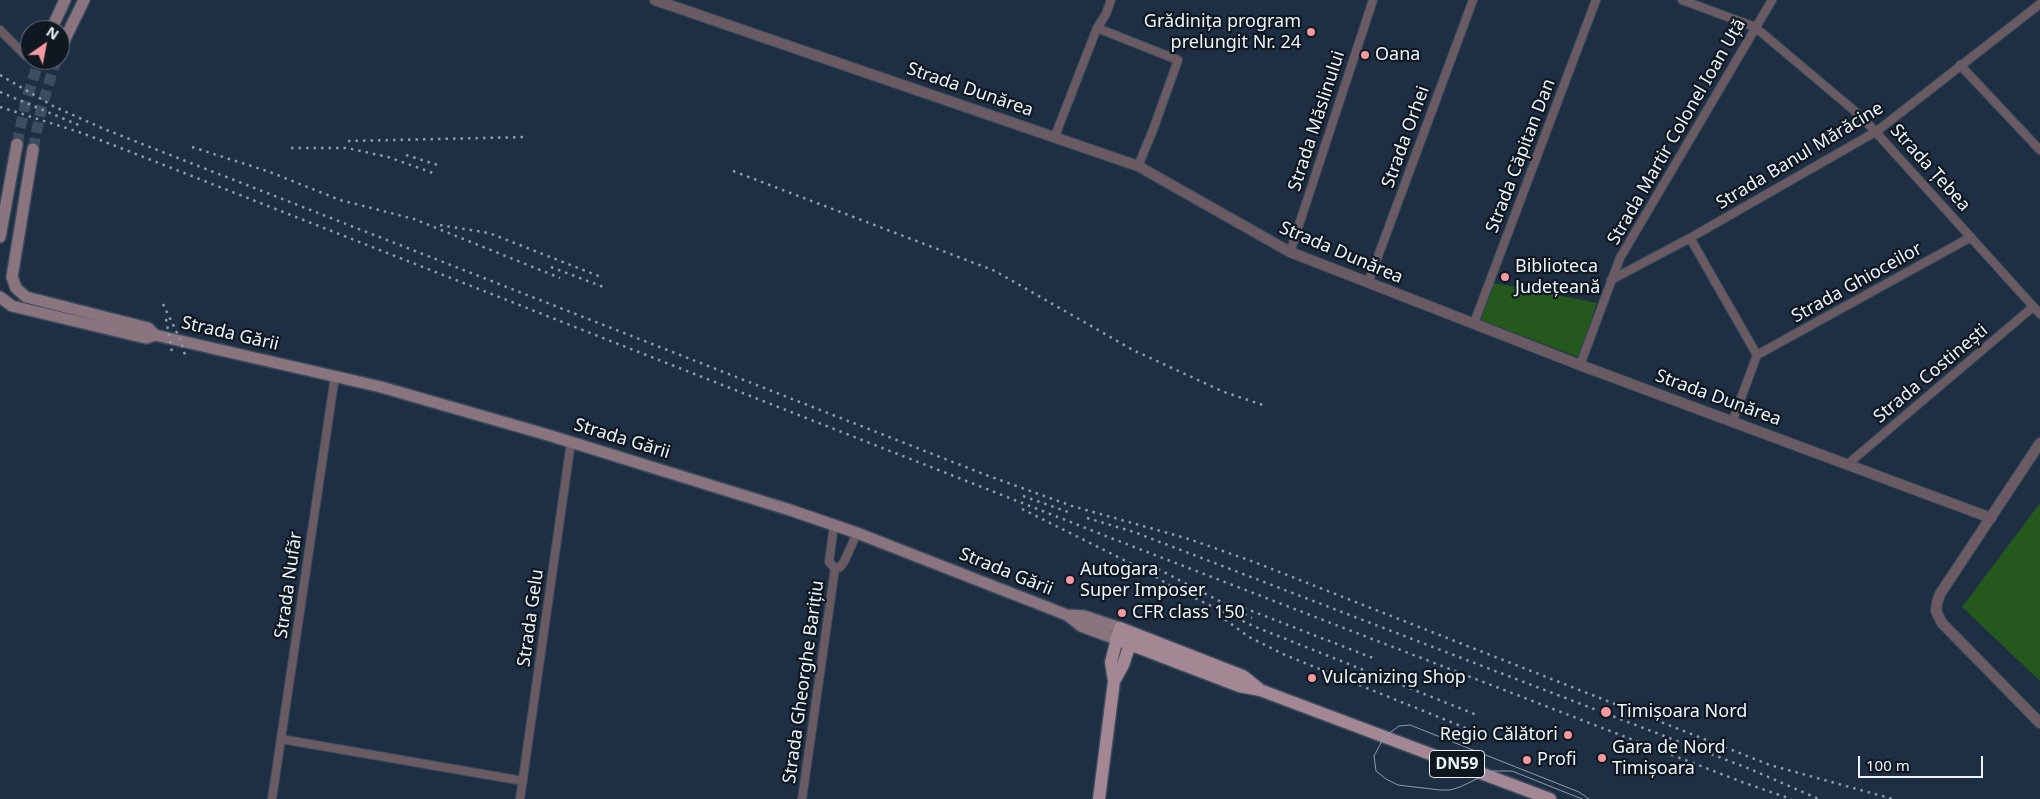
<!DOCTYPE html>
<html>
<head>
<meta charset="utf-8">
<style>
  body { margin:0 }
  #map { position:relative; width:2040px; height:799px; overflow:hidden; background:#1e2f44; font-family:"Noto Sans",sans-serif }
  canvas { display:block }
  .north { position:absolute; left:20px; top:20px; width:50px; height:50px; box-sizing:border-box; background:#0f1720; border:1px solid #686f78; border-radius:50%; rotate:33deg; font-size:14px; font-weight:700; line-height:20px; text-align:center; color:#eef4fd }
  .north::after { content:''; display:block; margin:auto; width:18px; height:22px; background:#f49aa0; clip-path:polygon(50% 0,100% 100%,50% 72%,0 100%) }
  .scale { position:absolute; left:1858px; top:756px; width:125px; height:22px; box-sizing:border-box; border:2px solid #eef4fd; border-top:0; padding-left:6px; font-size:15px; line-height:18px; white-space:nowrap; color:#eef4fd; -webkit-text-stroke:4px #0f1720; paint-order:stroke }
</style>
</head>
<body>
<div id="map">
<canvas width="2040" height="799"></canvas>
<div class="north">N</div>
<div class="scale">100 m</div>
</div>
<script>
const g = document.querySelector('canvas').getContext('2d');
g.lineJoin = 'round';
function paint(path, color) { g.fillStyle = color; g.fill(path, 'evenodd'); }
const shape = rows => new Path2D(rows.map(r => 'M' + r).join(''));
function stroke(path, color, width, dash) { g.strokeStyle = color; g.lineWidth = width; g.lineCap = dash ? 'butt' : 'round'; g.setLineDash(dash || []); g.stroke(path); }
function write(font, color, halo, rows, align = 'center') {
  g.font = font + ' "Noto Sans",sans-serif'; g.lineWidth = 4.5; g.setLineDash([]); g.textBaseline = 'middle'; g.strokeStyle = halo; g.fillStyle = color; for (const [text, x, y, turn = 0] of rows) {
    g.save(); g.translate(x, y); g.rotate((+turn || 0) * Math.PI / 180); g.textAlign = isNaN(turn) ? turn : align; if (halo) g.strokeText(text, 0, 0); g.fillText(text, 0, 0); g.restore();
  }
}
paint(shape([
  [1494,283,1597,303,1578,357,1481,320],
  [2040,503,2040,681,1962,607]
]), '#24581c');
stroke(shape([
  [17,144,26,101,39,60],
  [33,149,42,106,56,60]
]), '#3d4d60', 11, [11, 5.5]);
const minor = shape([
  [1682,0,1755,27,1863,118,2040,314],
  [1097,28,1178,60,1153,130,1138,166],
  [0,30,26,56],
  [1960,65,2040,150],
  [1055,136,1097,28,1106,14,1111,0],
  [1690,238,1757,355,1733,420],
  [1290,252,1373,0],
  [1611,280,1690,238,1877,131,2040,4],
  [1368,283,1473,0],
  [1474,323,1596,0],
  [1757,355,1971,237],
  [1580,365,1620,258,1772,0],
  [1849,463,2033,307],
  [834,525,829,562,835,568,840,567,844,562,857,533],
  [281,739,523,781],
  [272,799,335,376],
  [520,799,571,442],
  [802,799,835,568]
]);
const tertiary = shape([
  [655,0,1138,166,1290,252,1580,365,1991,518],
  [2040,443,1940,594,1937,603,1936,611,1942,623,2040,723]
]);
const secondary = shape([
  [51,30,65,0],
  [60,49,84,0],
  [33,149,12,277,16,288,26,297,148,328,155,335,381,387,548,435,790,510,857,533,1067,615,1084,616,1120,628],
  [0,237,17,144],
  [0,297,12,306,146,338,155,335],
  [1067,615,1081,626,1116,639]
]);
const primary = shape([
  [1116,639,1239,686,1260,690,1550,799],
  [1114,681,1123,665,1132,638],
  [1099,799,1114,681,1111,662,1120,628,1243,676,1258,688]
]);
stroke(minor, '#3b4b5e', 10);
stroke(tertiary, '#3b4b5e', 12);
stroke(secondary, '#3b4b5e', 14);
stroke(primary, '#3b4b5e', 15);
stroke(minor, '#695b61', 8);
stroke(tertiary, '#695b61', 10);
stroke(secondary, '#8a747d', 11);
stroke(primary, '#a38792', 12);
stroke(shape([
  [1582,799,1512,771,1493,771,1460,787,1450,790,1440,790,1398,785,1386,779,1376,771,1374,756,1384,737,1399,726,1410,725,1579,792,1589,799]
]), '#909baa', 1);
stroke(shape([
  [0,75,53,106,104,129,986,475,1072,506,1189,539,1254,562,1770,765,1893,799],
  [0,92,81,126],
  [0,107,82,133,113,145,1111,538,1742,782,1791,799],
  [348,141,526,137],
  [192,147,270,172,340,200,414,219,560,278],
  [291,148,347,148,388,157,436,174],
  [406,155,441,166],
  [733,171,995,271,1133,350,1224,392,1266,406],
  [440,225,489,233,601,277],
  [551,267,606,288],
  [163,304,181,341,185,355],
  [166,319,172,352],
  [1023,496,1068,512],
  [1022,509,1146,571,1176,589,1253,626,1477,715],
  [1087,518,1134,532,1750,769,1819,799],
  [1158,569,1252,618],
  [1244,608,1373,658],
  [1219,615,1249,637,1285,655,1483,735]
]), '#909baa', 2.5, [2.5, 5]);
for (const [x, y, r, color] of [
  [1311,32,5,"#f49aa0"],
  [1365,55,5,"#f49aa0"],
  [1505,277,5,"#f49aa0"],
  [1070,580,5,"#f49aa0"],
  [1122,613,5,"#f49aa0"],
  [1312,678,5,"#f49aa0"],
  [1606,712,6,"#f49aa0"],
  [1568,735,5,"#f49aa0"],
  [1602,758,5,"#f49aa0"],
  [1527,760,5,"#f49aa0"]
]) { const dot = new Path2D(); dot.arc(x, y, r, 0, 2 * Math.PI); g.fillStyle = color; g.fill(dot); stroke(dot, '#0f1720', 2); }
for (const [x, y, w] of [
  [1457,764,55]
]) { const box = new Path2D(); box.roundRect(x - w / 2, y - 13.5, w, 27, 4); g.fillStyle = '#0f1720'; g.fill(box); stroke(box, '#eef4fd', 1); }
write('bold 16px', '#eef4fd', null, [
  ["DN59",1457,764]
]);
write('18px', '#eef4fd', '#0f1720', [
  ["Grădinița program",1301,22,"right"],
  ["prelungit Nr. 24",1301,43,"right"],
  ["Oana",1375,55],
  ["Biblioteca",1515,267],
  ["Județeană",1515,288],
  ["Autogara",1080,570],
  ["Super Imposer",1080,591],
  ["CFR class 150",1132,613],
  ["Vulcanizing Shop",1322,678],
  ["Timișoara Nord",1617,712],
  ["Regio Călători",1558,735,"right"],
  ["Gara de Nord",1612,748],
  ["Timișoara",1612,769],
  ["Profi",1537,760]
], 'left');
write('18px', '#eef4fd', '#0f1720', [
  ["Strada Dunărea",970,90,19],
  ["Strada Măslinului",1317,121,-72],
  ["Strada Martir Colonel Ioan Uță",1677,132,-60],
  ["Strada Orhei",1406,137,-70],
  ["Strada Căpitan Dan",1521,156,-69],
  ["Strada Banul Mărăcine",1800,156,-31],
  ["Strada Țebea",1930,168,48],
  ["Strada Dunărea",1341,253,23],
  ["Strada Ghioceilor",1857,283,-29],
  ["Strada Gării",230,334,13],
  ["Strada Costinești",1931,374,-40],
  ["Strada Dunărea",1718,398,20],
  ["Strada Gării",622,439,17],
  ["Strada Gării",1006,572,22],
  ["Strada Nufăr",289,585,-82],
  ["Strada Gelu",531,618,-82],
  ["Strada Gheorghe Barițiu",804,682,-82]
]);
</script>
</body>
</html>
